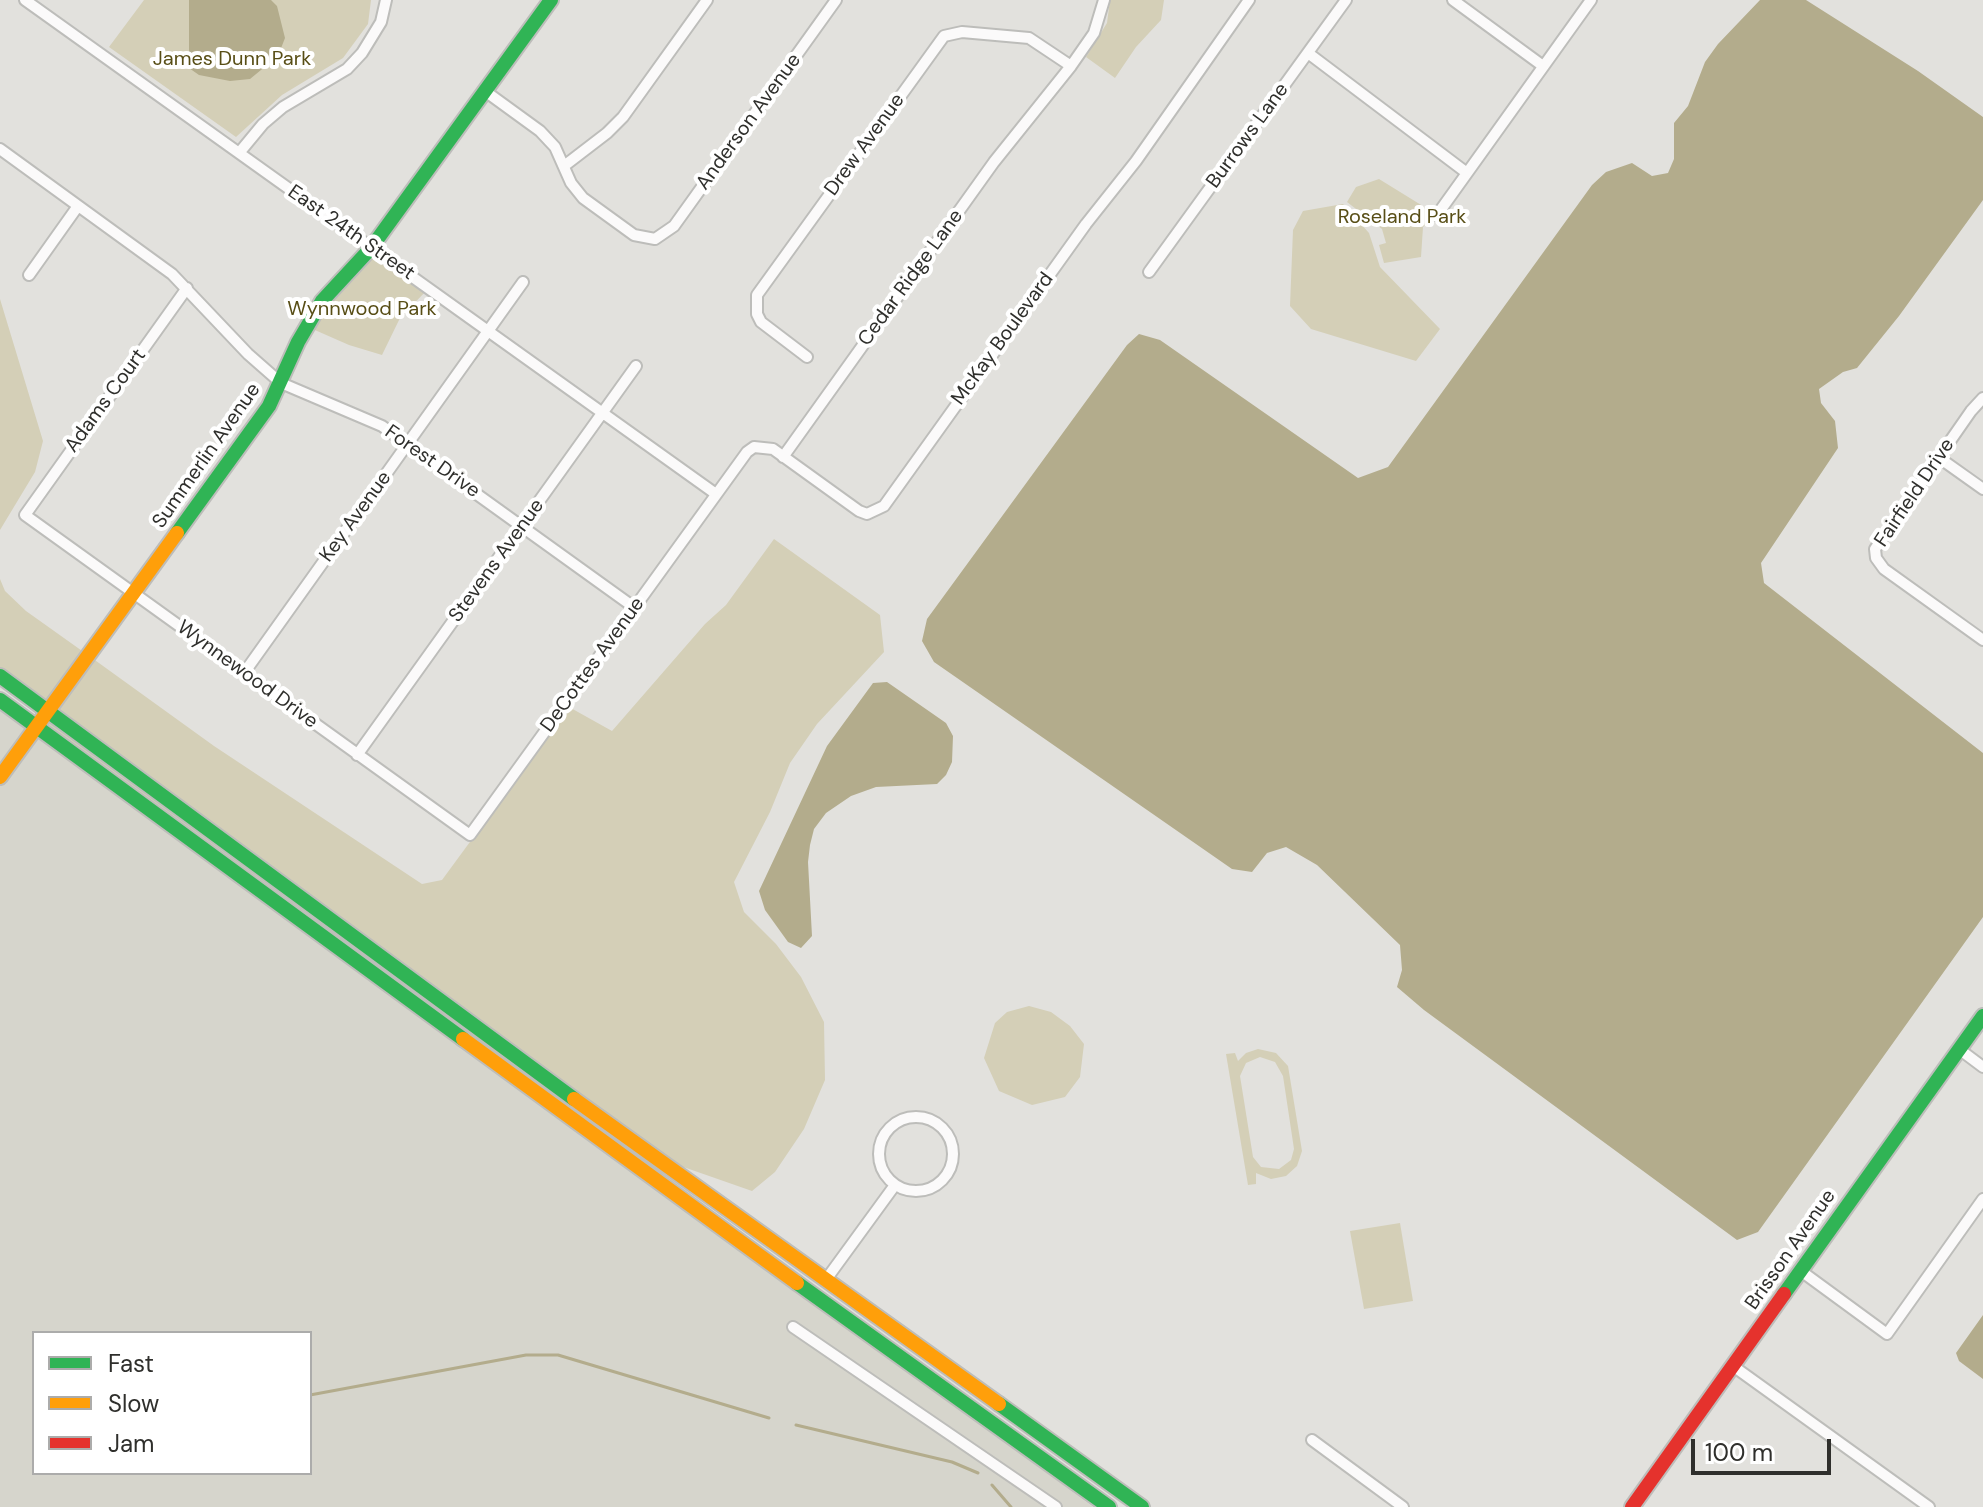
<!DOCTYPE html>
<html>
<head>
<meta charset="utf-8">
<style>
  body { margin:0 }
  #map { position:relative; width:1983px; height:1507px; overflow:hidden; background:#e2e1dd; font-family:"DM Sans",sans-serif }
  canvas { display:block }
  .legend { position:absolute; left:32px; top:1331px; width:280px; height:144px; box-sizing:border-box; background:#fff; border:2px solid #acacab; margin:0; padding:10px 14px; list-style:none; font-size:24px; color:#2f2f2c }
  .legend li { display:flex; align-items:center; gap:16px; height:40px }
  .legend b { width:40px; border:2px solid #acacab }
  .scale { position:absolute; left:1691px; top:1439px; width:140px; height:36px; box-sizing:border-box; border:4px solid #2f2f2c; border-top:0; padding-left:10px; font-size:24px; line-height:28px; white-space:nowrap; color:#2f2f2c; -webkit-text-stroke:6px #fff; paint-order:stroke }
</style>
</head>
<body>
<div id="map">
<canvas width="1983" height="1507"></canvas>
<ul class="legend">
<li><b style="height:10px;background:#30b455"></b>Fast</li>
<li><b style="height:10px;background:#ff9f0a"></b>Slow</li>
<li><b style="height:10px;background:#e5322d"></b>Jam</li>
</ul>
<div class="scale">100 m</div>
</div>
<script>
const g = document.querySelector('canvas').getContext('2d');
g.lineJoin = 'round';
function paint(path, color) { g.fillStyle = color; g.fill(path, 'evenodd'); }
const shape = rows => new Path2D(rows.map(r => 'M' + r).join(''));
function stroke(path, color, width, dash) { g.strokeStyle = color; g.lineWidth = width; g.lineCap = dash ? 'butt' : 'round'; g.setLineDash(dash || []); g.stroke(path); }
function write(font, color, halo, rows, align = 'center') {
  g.font = font + ' "DM Sans",sans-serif'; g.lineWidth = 8; g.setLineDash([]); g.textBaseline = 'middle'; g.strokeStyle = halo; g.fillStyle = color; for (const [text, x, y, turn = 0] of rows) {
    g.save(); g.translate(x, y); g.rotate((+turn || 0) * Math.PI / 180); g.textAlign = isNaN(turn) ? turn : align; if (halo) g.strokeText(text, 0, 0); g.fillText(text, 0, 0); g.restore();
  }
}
paint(shape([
  [0,709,806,1294,1093,1507,0,1507],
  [34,1333,310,1333,310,1473,34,1473]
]), '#d6d5cc');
paint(shape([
  [144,0,371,0,368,24,343,58,282,95,236,137,109,47],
  [1110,0,1164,0,1161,20,1136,47,1115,78,1086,57,1107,23],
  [1379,179,1439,216,1432,218,1423,227,1421,257,1384,263,1379,245,1386,243,1382,229,1347,202,1356,187],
  [1343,204,1369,233,1380,267,1440,329,1416,361,1311,329,1290,306,1293,230,1303,211],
  [372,250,427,290,400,318,382,355,349,345,308,327],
  [0,299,43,441,35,472,0,530],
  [774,539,880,615,884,652,817,724,790,763,770,812,734,882,744,912,776,944,801,977,824,1022,825,1080,804,1129,775,1172,752,1191,672,1163,55,710,92,658,214,746,422,884,442,880,569,707,612,731,705,624,726,605],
  [0,579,5,591,26,611,85,653,47,705,0,670],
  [49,719,660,1168,661,1179,44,726],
  [1029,1006,1051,1012,1070,1026,1084,1044,1080,1077,1065,1097,1032,1105,999,1091,984,1058,995,1023,1007,1012],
  [1258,1049,1276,1053,1288,1066,1302,1151,1297,1166,1286,1176,1271,1179,1256,1173,1256,1184,1248,1185,1226,1054,1235,1053,1238,1061,1246,1053],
  [1260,1057,1275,1062,1283,1076,1294,1149,1291,1160,1279,1169,1261,1167,1253,1157,1240,1076,1246,1063],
  [1400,1223,1413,1301,1364,1309,1350,1231]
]), '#d4cfb7');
paint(shape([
  [189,0,271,0,277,6,285,38,278,56,250,79,230,81,199,75,189,68],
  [1760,0,1806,0,1918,71,1983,117,1983,200,1899,316,1857,368,1843,372,1819,389,1821,403,1835,421,1838,448,1761,563,1764,583,1983,753,1983,917,1758,1232,1737,1240,1424,1010,1397,987,1402,970,1400,945,1317,865,1286,847,1267,853,1252,872,1232,869,934,662,922,641,927,619,1127,345,1139,334,1160,340,1358,478,1388,467,1592,185,1606,172,1632,163,1652,176,1668,173,1674,159,1674,123,1688,106,1705,62,1718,44],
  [887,682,946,723,953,736,952,762,946,775,937,784,876,787,851,796,826,813,814,829,810,845,808,862,812,936,801,948,788,942,765,910,759,891,827,746,873,683],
  [1983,1315,1983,1379,1959,1361,1956,1353]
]), '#b3ac8c');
stroke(shape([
  [310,1395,526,1355,558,1355,769,1418],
  [796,1425,952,1462,978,1473],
  [992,1485,1011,1507]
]), '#b3ac8c', 3);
const street = shape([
  [25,0,716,494],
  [1453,0,1543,66],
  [1308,53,1467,173],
  [485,91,540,131,555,147,571,183,583,198,634,235,655,239,674,226,836,0],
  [0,149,172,274,248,354,281,383,382,426,635,608],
  [239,153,263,124,283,107,347,69,362,53,381,22,386,0],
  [564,166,607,133,623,117,707,0],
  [1437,215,1591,0],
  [1149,272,1346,0],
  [29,275,78,206],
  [187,288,25,515,470,835,747,452,754,447,773,449,859,511,867,514,884,506,1086,224,1136,161,1249,0],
  [807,357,761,322,757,314,757,295,944,36,962,32,1029,38,1071,66],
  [1983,398,1971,411,1875,549,1876,558,1884,569,1983,640],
  [783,457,994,162,1071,66,1094,33,1104,0],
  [1938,457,1983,489],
  [244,673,523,282],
  [357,755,636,366],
  [1959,1049,1983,1067],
  '879 1154a37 37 0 1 1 74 0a37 37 0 1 1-74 0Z',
  [1801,1271,1887,1334,1983,1199],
  [825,1281,895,1185],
  [793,1327,1056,1507],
  [1733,1366,1929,1507],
  [1312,1440,1403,1507]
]);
const fast = shape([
  [177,533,269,406,298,342,322,301,371,248,551,0],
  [0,676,574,1099],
  [0,700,463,1039],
  [797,1283,1109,1507],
  [1784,1294,1983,1016],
  [999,1404,1142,1507]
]);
const slow = shape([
  [0,777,177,533],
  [463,1039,797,1283],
  [574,1099,999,1404]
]);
const jam = shape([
  [1632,1507,1784,1294]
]);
stroke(street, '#bdbdba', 14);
stroke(fast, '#bdbdba', 18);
stroke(slow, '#bdbdba', 18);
stroke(jam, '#bdbdba', 18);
stroke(street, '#fbfafa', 10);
stroke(fast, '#30b455', 14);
stroke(slow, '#ff9f0a', 14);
stroke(jam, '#e5322d', 14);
write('20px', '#584e16', '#fff', [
  ["James Dunn Park",232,60],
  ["Roseland Park",1402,218],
  ["Wynnwood Park",362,310]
]);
write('20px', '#2f2f2c', '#fff', [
  ["Anderson Avenue",749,122,-54],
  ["Burrows Lane",1248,136,-54],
  ["Drew Avenue",865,145,-54],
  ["East 24th Street",351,233,35],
  ["Cedar Ridge Lane",911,278,-54],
  ["McKay Boulevard",1003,339,-54],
  ["Adams Court",106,401,-54],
  ["Summerlin Avenue",207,456,-55],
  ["Forest Drive",432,462,35],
  ["Fairfield Drive",1915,493,-56],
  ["Key Avenue",356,517,-54],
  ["Stevens Avenue",497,561,-54],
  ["DeCottes Avenue",593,665,-54],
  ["Wynnewood Drive",247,675,36],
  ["Brisson Avenue",1791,1250,-55]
]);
</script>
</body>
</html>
